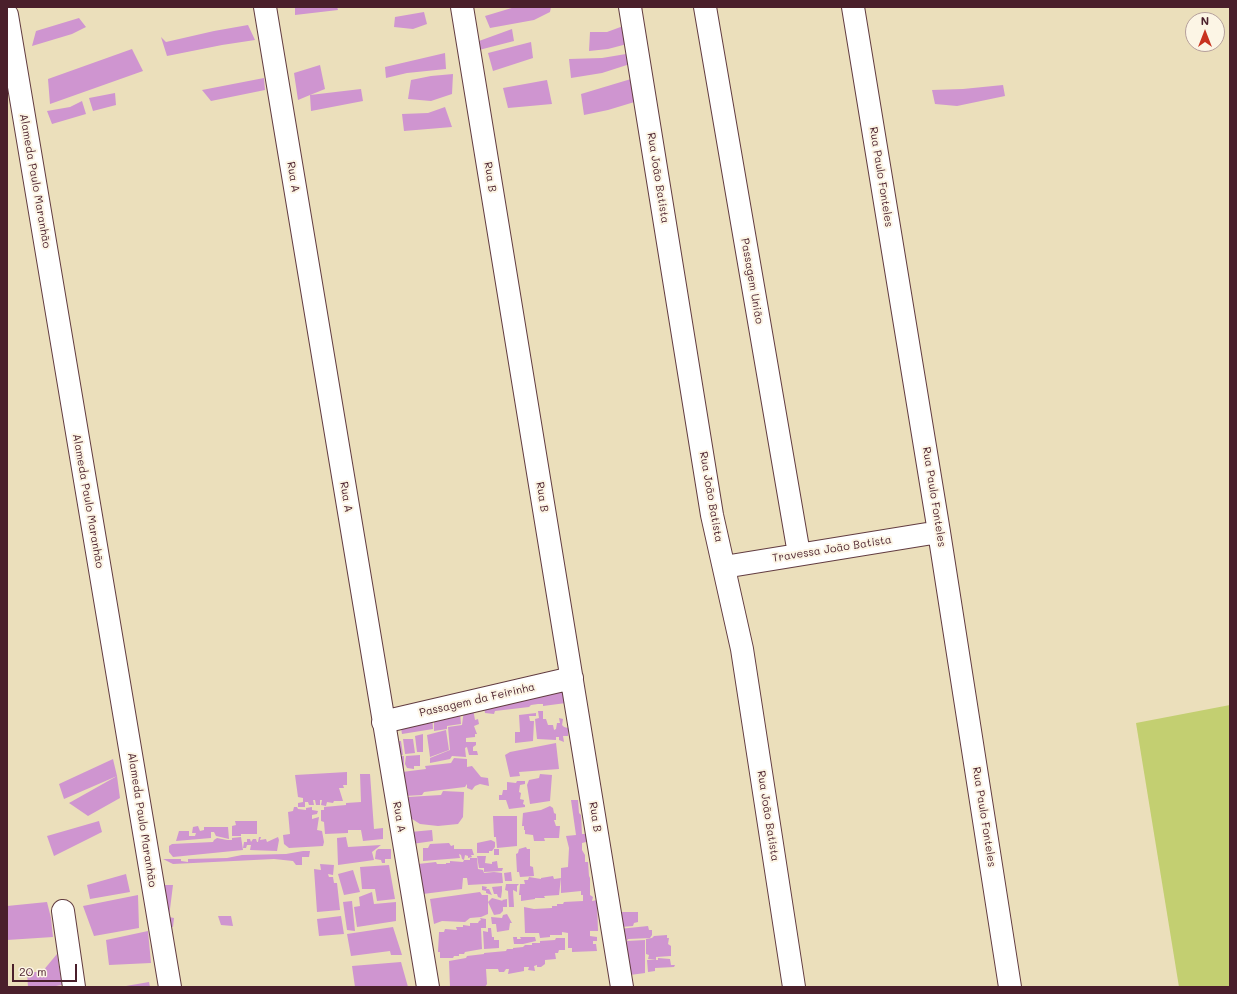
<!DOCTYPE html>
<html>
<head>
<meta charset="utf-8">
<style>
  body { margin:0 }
  #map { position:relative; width:1237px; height:994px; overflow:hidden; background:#ebdfbb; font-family:Mali,sans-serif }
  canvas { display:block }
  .frame { position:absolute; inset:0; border:8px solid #4a1f2b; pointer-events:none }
  .north { position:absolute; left:1185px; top:12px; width:40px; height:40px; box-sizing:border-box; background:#fcf5e5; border:1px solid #b59f9b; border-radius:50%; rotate:0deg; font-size:11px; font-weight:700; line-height:16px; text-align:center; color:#4a1f2b }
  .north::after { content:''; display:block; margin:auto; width:14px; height:18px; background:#c8321e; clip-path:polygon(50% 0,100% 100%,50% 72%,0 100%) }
  .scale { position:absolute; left:12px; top:964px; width:65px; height:18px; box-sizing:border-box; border:2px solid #4a1f2b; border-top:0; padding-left:5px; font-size:12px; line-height:14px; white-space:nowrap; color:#4a1f2b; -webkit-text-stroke:3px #fcf5e5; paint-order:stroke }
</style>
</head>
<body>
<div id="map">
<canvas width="1237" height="994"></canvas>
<div class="frame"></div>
<div class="north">N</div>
<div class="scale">20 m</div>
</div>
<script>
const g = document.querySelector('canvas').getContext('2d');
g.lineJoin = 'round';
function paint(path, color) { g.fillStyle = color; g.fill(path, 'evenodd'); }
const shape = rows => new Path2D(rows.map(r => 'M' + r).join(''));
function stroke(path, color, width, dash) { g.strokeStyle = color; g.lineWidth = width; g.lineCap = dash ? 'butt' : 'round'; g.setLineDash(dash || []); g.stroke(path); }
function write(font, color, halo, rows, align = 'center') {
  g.font = font + ' Mali,sans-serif'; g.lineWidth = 4; g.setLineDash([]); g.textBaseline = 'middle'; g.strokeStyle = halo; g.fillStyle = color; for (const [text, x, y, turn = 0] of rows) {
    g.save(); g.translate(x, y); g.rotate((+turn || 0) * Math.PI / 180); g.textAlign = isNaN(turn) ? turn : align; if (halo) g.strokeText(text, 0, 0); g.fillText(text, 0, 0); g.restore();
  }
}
paint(shape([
  [1230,705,1230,987,1179,987,1136,723]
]), '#c3cf71');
paint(shape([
  [295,7,337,7,338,10,295,15],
  [515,7,551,7,550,12,534,20,490,28,485,16],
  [424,12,427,24,413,29,394,27,395,17],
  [79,18,86,27,72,34,32,46,36,31],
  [248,25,255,40,222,45,167,56,161,37,166,42,214,31],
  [626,25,627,44,608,49,589,51,590,32,607,32],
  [512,29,514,41,479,50,479,41],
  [531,42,533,58,493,71,488,53],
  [132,49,143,71,50,104,48,79],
  [445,53,446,69,407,73,386,78,385,67],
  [626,54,630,64,602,73,571,78,569,59,602,58],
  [320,65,325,89,310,95,361,89,363,101,311,111,310,95,298,100,294,73],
  [453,74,452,94,431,101,408,99,411,80,431,76],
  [264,78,265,90,211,101,202,90],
  [631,79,641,100,608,110,584,115,581,94],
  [547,80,552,104,508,108,503,88],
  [1003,85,1005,96,957,106,935,104,932,90,963,89],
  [115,93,116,105,93,111,89,98],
  [82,101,86,114,52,124,47,111,70,107],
  [445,107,452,127,404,131,402,114,428,113],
  [562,681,566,703,543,706,543,704,538,704,531,705,529,707,495,711,494,714,485,713,483,701],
  [473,709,475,720,478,719,479,724,474,726,477,734,475,734,475,737,466,738,466,742,476,742,476,745,473,747,473,751,477,751,478,755,469,755,467,747,465,748,466,757,452,756,450,759,430,763,430,758,450,750,448,727,462,725,464,710],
  [538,711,543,711,543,719,546,719,548,725,553,725,554,730,556,729,557,723,560,723,559,718,563,719,562,725,564,727,568,728,568,736,563,736,564,742,559,740,559,737,556,737,556,740,537,739,535,719,539,718],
  [434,712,460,713,461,724,447,726,447,729,434,731],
  [432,713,433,729,402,734,401,728],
  [536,713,536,716,529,716,530,721,534,721,533,741,515,743,515,732,520,732,519,715],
  [446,730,449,750,430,757,427,735],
  [423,734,423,752,417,752,415,736],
  [403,739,413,739,415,753,405,754],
  [401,741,403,755,396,754,393,742],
  [556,743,559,769,519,772,520,776,510,777,505,755,510,752],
  [420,755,420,766,414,766,414,769,407,768,405,764,406,756],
  [404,756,404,769,402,769,395,757],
  [454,758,467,759,467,767,472,766,481,777,488,778,489,786,480,784,475,786,472,790,467,788,467,784,465,787,424,792,422,795,405,796,402,772,426,769,425,766,451,763],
  [113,759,117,776,64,799,59,784],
  [347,772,347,785,343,785,344,788,339,788,343,801,334,801,333,803,327,802,326,806,321,805,322,800,320,800,320,805,316,805,315,800,313,800,314,805,309,805,308,802,305,802,305,807,298,807,298,803,303,802,303,798,298,797,295,775],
  [360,774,370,774,374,829,383,828,383,839,363,841,361,830,348,830,348,833,325,834,324,822,321,821,321,810,324,810,324,807,346,805,346,803,361,802],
  [540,774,552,775,550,801,530,804,527,785,529,780,539,778],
  [117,776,120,798,88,816,69,803],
  [517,781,525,781,525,784,520,785,519,792,521,793,520,799,524,800,523,804,525,805,525,807,509,809,506,800,499,800,499,795,502,795,503,790,507,790,507,782,516,783],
  [443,791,464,792,463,817,458,824,438,826,420,824,409,817,408,797,441,795],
  [571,800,578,800,579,813,581,815,582,834,586,834,586,842,582,843,582,850,585,855,585,862,588,862,589,876,590,878,590,895,593,897,592,901,597,900,598,931,590,931,590,936,597,937,597,941,593,941,593,944,596,944,597,951,572,952,572,948,568,948,568,933,562,932,562,935,550,935,550,937,540,938,539,933,525,933,524,907,534,909,552,908,552,906,557,906,557,904,563,904,564,902,583,901,583,895,581,895,581,891,561,893,561,868,568,867,569,848,566,836,576,835],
  [550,806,553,808,554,813,556,814,556,820,554,820,556,826,560,826,559,838,544,838,545,841,534,841,533,835,525,834,525,830,524,830,524,826,522,826,523,813,541,810],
  [294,807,297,807,298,809,306,810,306,808,312,807,312,810,318,811,317,814,312,815,312,819,319,817,317,830,322,831,324,842,323,846,289,848,284,844,283,835,290,834,288,812,293,811],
  [493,816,517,816,517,846,497,848,496,837,494,837],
  [99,821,102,832,54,856,47,836],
  [235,821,257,821,257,834,241,834,241,836,232,836,232,826,236,825],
  [198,826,200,831,204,830,204,827,228,827,229,839,216,836,214,832,211,832,211,838,176,841,179,831,189,831,189,836,195,836,196,833,192,833,193,827],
  [432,830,433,841,412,844,410,832],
  [241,837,243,850,173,857,169,852,169,846,172,844,213,842,214,840,217,838,227,840,232,840,232,838],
  [259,837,261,837,260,840,266,839,267,842,278,837,279,840,277,851,250,850,251,845,247,845,246,848,243,848,244,842,247,842,247,839,250,839,251,842,253,839,256,839,257,842,258,842],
  [346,837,348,847,381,845,372,852,374,860,338,865,337,838],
  [491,840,495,842,495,847,492,851,489,851,489,853,477,853,477,843],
  [449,843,451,846,454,845,454,849,472,849,474,855,471,855,472,857,468,858,468,856,465,855,464,860,462,859,461,855,459,854,460,858,423,861,423,848,428,848,430,844],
  [526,847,527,849,530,849,530,866,533,867,534,876,520,877,519,872,517,872,516,854,518,853,519,849],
  [378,849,391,849,391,859,385,859,385,863,382,863,381,860,375,859,376,851],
  [494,849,499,849,499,855,494,855],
  [303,851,310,851,309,857,302,857,302,865,296,865,293,861,274,859,173,864,163,859,181,859,181,861,188,862,188,859,227,858,242,855,286,854],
  [477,856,486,856,485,863,492,864,492,862,497,861,498,868,503,868,502,871,484,872,484,868,479,868],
  [470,858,477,858,478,869,483,870,484,873,494,872,502,873,503,883,468,885,467,878,463,878,462,889,423,894,418,864,436,862,437,864,446,864,446,863,450,863,450,861,463,862,464,860,470,860],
  [320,864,334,865,333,875,328,874,329,877,333,877,334,883,337,883,340,910,317,912,314,869,321,870],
  [389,865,395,899,377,901,375,889,362,889,360,867],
  [353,870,360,892,344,895,338,874],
  [511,872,512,881,505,881,504,873],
  [126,874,130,892,90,899,87,885],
  [553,876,554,879,561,878,559,895,544,896,545,898,535,898,535,899,521,901,521,895,519,895,520,884,525,884,524,880,528,880,529,877,541,879,541,878],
  [506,884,519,884,517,886,517,892,513,890,514,907,509,907,508,891,505,890],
  [160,885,173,885,169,917,174,918,173,927,167,926],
  [482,886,487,887,486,889,489,889,492,895,486,893,486,891,482,890],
  [502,886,502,891,501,898,498,897,497,894,494,894,492,887],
  [372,892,374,904,396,902,396,921,357,927,354,907,360,906,359,897],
  [480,892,482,895,488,895,488,902,492,898,503,901,502,900,507,899,507,907,503,907,503,911,500,914,494,915,488,902,488,914,481,917,470,918,465,922,442,921,434,924,430,899],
  [138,895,139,928,94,936,83,906],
  [352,901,355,931,347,930,343,902],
  [47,902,51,918,53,937,7,940,7,906],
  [620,912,638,912,638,922,634,923,633,926,621,927],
  [507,914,512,923,510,923,509,930,497,932,496,924,492,924,491,917,502,918,503,915],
  [218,916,231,916,233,926,221,925],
  [341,916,344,934,319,936,317,919],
  [480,918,486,919,486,928,481,928,482,949,465,952,464,954,459,954,459,956,454,956,453,958,440,958,440,952,438,952,439,932,444,932,445,929,457,930,456,927,463,927,463,925,470,926,470,923,478,923,479,921,481,920],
  [648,926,649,930,652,930,652,935,650,938,628,939,624,946,619,929],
  [393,927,402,955,391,955,390,951,351,956,347,934],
  [488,928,491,928,492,937,494,937,494,940,499,940,499,948,484,949,483,931,488,932],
  [148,931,151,963,109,965,106,940],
  [667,935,667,938,669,938,668,944,671,946,671,956,656,957,656,960,648,959,649,955,646,954,646,939,652,938,654,936],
  [513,937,517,937,517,939,521,939,520,937,535,937,536,941,523,944,514,944],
  [556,938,565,938,565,950,559,950,558,953,555,953,556,959,545,960,545,964,541,967,537,967,537,965,534,966,535,971,528,970,529,967,524,967,524,971,508,974,509,969,506,969,504,972,499,972,498,969,486,969,487,984,485,987,450,987,449,961,466,958,467,956,484,954,484,953,506,951,507,949,513,949,513,948,523,947,525,945,532,945,532,943,540,943,540,941,555,940],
  [645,940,645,973,630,975,625,951,627,941],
  [57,954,62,985,50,987,28,987,27,972,42,972],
  [658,958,670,959,671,965,675,965,674,967,655,968,655,971,648,972,647,960,658,960],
  [401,962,408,987,355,987,352,966],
  [149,982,150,987,126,987,126,986]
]), '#cf95d0');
const street = shape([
  [265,7,428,987],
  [462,7,622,987],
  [630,7,712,515,742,649,794,987],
  [705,7,799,554],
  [853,7,939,532,1010,987],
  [7,15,170,987],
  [724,567,939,532],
  [383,722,572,678],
  [63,911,74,987]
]);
stroke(street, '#623c41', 24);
stroke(street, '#fff', 22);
write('11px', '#4a1f2b', '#fcf5e5', [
  ["Rua A",293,177,81],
  ["Rua B",490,177,81],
  ["Rua Paulo Fonteles",881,177,81],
  ["Rua João Batista",658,178,81],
  ["Alameda Paulo Maranhão",35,181,80],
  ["Passagem União",752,281,80],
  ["Rua A",346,497,81],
  ["Rua B",542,497,81],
  ["Rua João Batista",711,497,80],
  ["Rua Paulo Fonteles",934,497,81],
  ["Alameda Paulo Maranhão",88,501,80],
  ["Travessa João Batista",832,549,-9],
  ["Passagem da Feirinha",477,700,-13],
  ["Rua João Batista",768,816,81],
  ["Rua A",399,817,80],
  ["Rua B",595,817,81],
  ["Rua Paulo Fonteles",984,817,81],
  ["Alameda Paulo Maranhão",142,820,81]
]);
</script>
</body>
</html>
